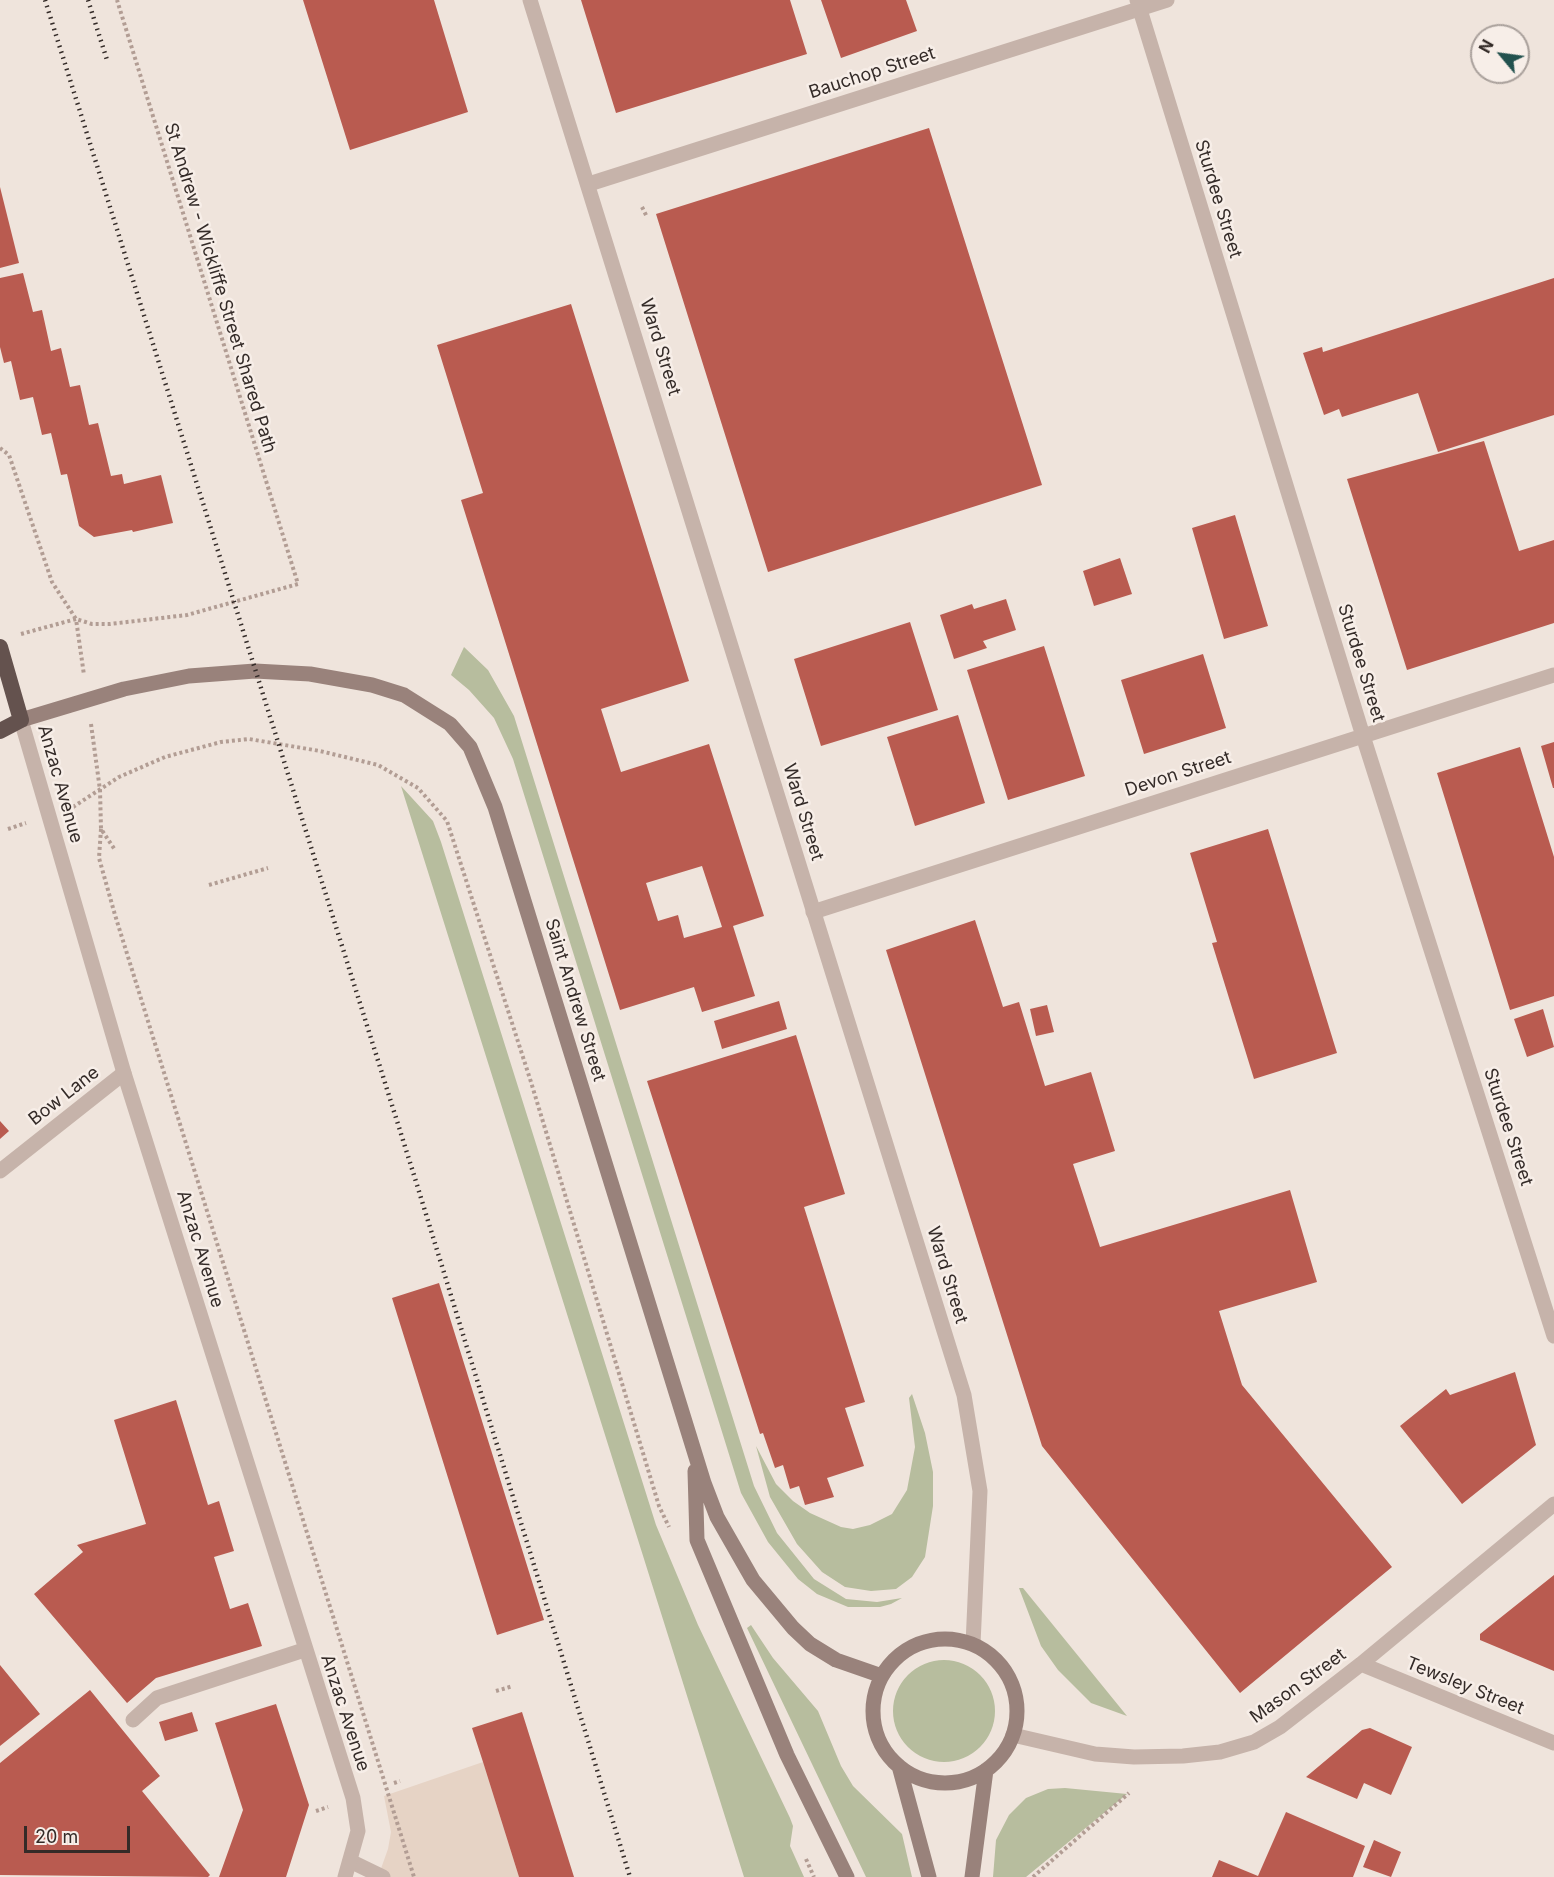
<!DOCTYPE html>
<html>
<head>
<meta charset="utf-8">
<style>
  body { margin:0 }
  #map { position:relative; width:1554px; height:1877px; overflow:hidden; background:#efe4dc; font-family:Inter,sans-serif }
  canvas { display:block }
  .north { position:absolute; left:1470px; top:24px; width:60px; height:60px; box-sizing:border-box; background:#f7eee8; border:2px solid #a9a09b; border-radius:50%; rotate:299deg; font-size:16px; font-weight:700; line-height:24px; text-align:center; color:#342b28 }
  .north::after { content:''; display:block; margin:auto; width:21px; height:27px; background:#22514e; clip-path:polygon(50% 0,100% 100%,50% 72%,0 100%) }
  .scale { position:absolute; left:24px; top:1826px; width:106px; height:27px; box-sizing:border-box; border:3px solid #342b28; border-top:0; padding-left:8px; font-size:18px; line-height:21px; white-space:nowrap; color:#342b28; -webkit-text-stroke:4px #f7eee8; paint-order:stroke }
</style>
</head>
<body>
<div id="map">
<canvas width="1554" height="1877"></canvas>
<div class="north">N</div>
<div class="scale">20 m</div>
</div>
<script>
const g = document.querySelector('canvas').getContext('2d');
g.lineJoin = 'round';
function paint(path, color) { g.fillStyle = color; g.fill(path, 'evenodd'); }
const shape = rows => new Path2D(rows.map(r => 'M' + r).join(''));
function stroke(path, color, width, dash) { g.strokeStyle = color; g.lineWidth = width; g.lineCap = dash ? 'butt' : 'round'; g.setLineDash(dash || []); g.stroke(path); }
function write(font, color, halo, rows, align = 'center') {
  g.font = font + ' Inter,sans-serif'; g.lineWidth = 5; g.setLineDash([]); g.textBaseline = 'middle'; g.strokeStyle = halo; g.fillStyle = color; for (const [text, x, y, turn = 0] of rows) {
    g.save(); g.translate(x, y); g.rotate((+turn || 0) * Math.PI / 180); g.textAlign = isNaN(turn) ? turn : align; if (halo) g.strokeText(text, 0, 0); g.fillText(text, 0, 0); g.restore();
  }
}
paint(shape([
  [464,647,488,670,514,716,754,1486,777,1533,814,1579,846,1599,877,1602,902,1598,891,1604,880,1607,848,1607,817,1594,798,1579,768,1542,741,1493,513,759,494,718,469,690,451,675],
  [401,786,433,821,441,842,656,1525,698,1625,790,1818,793,1826,790,1846,804,1877,744,1877],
  [912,1394,925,1433,933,1472,933,1506,925,1557,912,1577,896,1589,871,1591,845,1587,822,1572,797,1544,770,1497,756,1446,776,1484,793,1501,810,1513,841,1527,853,1529,870,1525,892,1514,907,1490,915,1447,909,1398],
  [1019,1588,1023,1588,1127,1716,1091,1703,1058,1670,1041,1646],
  [751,1625,773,1658,818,1711,841,1766,853,1786,902,1834,912,1877,866,1877,747,1628],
  '893 1711a51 51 0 1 1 102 0a51 51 0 1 1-102 0Z',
  [1065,1788,1127,1794,1026,1877,993,1877,996,1840,1009,1815,1026,1798,1048,1789]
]), '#b7bd9e');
paint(shape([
  [483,1762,519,1877,378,1877,388,1849,391,1832,384,1796]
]), '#e6d3c5');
paint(shape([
  [303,0,434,0,468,112,350,150],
  [581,0,790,0,807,54,616,113],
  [821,0,906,0,917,31,841,58],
  [929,128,1042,485,768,572,656,214],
  [0,187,19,263,0,268],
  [23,273,33,312,42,310,51,351,61,348,70,387,80,385,89,425,98,423,111,476,122,474,124,484,161,475,173,523,133,532,132,530,94,537,79,526,67,474,61,475,51,433,42,435,33,397,20,400,11,361,4,363,0,347,0,278],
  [1554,278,1554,415,1438,452,1418,393,1342,417,1339,409,1324,415,1303,353,1322,347,1323,352],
  [571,304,689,681,601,709,621,772,709,744,764,916,733,926,755,996,702,1012,694,987,620,1010,461,500,483,493,437,345],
  [702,866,722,927,684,938,678,915,658,921,646,883],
  [1484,441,1519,551,1554,540,1554,623,1407,670,1347,479],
  [1235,515,1268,626,1224,639,1192,528],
  [1120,558,1132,594,1094,606,1083,571],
  [1006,599,1016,630,983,641,987,648,954,659,940,615,972,604,974,609],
  [910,622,938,710,821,746,794,659],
  [1044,646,1085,776,1008,800,967,670],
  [1203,654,1226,728,1144,754,1121,680],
  [958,715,985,803,915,826,887,737],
  [1554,742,1554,788,1553,788,1541,746],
  [1520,747,1554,857,1554,996,1510,1010,1437,773],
  [1268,829,1337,1053,1254,1079,1212,943,1217,942,1190,853],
  [975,920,1003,1007,1019,1002,1045,1086,1091,1072,1115,1151,1073,1164,1100,1247,1290,1190,1317,1282,1219,1311,1242,1385,1392,1567,1240,1693,1042,1446,886,950],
  [779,1001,787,1029,722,1049,714,1021],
  [1047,1005,1054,1032,1036,1036,1030,1009],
  [1543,1009,1554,1047,1527,1057,1514,1019],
  [796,1035,845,1194,804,1207,865,1402,845,1408,864,1466,827,1478,834,1497,805,1505,799,1486,790,1489,783,1465,775,1468,763,1433,760,1434,647,1081],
  [0,1121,9,1131,0,1139],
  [439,1283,544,1620,497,1635,392,1298],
  [1515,1372,1536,1445,1462,1504,1400,1426,1446,1389,1450,1395],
  [176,1400,208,1505,219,1501,234,1551,214,1557,230,1609,248,1603,262,1646,156,1678,127,1703,34,1594,83,1552,77,1545,146,1524,114,1420],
  [1554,1575,1554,1671,1480,1640,1480,1634],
  [0,1665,40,1714,0,1746],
  [90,1690,160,1776,142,1791,210,1875,208,1877,0,1875,0,1763],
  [276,1704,309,1805,286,1877,219,1877,243,1810,215,1723],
  [192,1712,198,1731,165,1741,159,1722],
  [522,1712,574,1877,519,1877,483,1762,472,1728],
  [1370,1728,1412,1747,1391,1795,1364,1783,1357,1799,1306,1777,1362,1730],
  [1286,1812,1365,1846,1353,1877,1212,1877,1219,1860,1258,1876],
  [1374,1840,1401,1852,1391,1877,1363,1867]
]), '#b95b50');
stroke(shape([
  [642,207,647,217],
  [0,448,9,455,52,582,76,619,92,624,110,624,187,615,298,584,117,0],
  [21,634,76,619,84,675],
  [91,724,100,790,101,829,115,850],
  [73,807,119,777,165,757,221,742,249,739,320,751,378,765,418,788,447,821,531,1082,659,1506,669,1527],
  [8,829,26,823],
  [101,829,99,858,115,915,414,1877],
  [209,885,268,868],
  [496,1691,513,1686],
  [394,1783,400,1781],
  [316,1811,328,1807],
  [806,1859,814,1877],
  [1033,1877,1129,1793]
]), '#b29d94', 4, [3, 3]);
stroke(shape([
  [133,1720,157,1698,304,1650],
  [350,1861,383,1877]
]), '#c6b3aa', 15);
stroke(shape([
  [1137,0,1363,736,1554,1336],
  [589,184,1167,0],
  [813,912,1554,675],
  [0,1171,124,1073],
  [1361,1664,1554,1743],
  [1013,1735,1095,1754,1134,1757,1183,1756,1220,1752,1254,1742,1280,1727,1361,1664,1554,1504]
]), '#c6b3aa', 15);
stroke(shape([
  [530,0,964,1395,980,1491,973,1644],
  [21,720,124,1073,353,1798,358,1831,345,1877]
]), '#c6b3aa', 15);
stroke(shape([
  [21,720,124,689,189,676,255,671,310,674,372,685,404,695,450,724,470,747,495,807,704,1483,717,1517,753,1580,793,1628,810,1644,836,1660,882,1676],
  [695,1471,697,1540,787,1755,847,1877],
  '873 1711a72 72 0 1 1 144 0a72 72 0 1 1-144 0Z',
  [899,1766,929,1877],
  [972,1877,986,1770]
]), '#99827b', 15);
stroke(shape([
  [0,647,21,720,0,731]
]), '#64524e', 16);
stroke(shape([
  [45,0,413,1172,630,1877],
  [88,0,107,60]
]), '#342b28', 4.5, [1.5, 4.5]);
write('18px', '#342b28', '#f7eee8', [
  ["Bauchop Street",872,73,-18],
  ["Sturdee Street",1218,199,73],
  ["St Andrew - Wickliffe Street Shared Path",220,288,73],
  ["Ward Street",660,347,73],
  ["Sturdee Street",1361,663,73],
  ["Devon Street",1178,774,-18],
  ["Anzac Avenue",60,784,74],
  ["Ward Street",803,812,73],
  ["Saint Andrew Street",575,1000,73],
  ["Bow Lane",64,1096,-38],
  ["Sturdee Street",1508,1127,72],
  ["Anzac Avenue",200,1249,73],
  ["Ward Street",947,1275,73],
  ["Mason Street",1298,1686,-36],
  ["Tewsley Street",1465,1686,22],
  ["Anzac Avenue",345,1713,72]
]);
</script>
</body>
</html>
